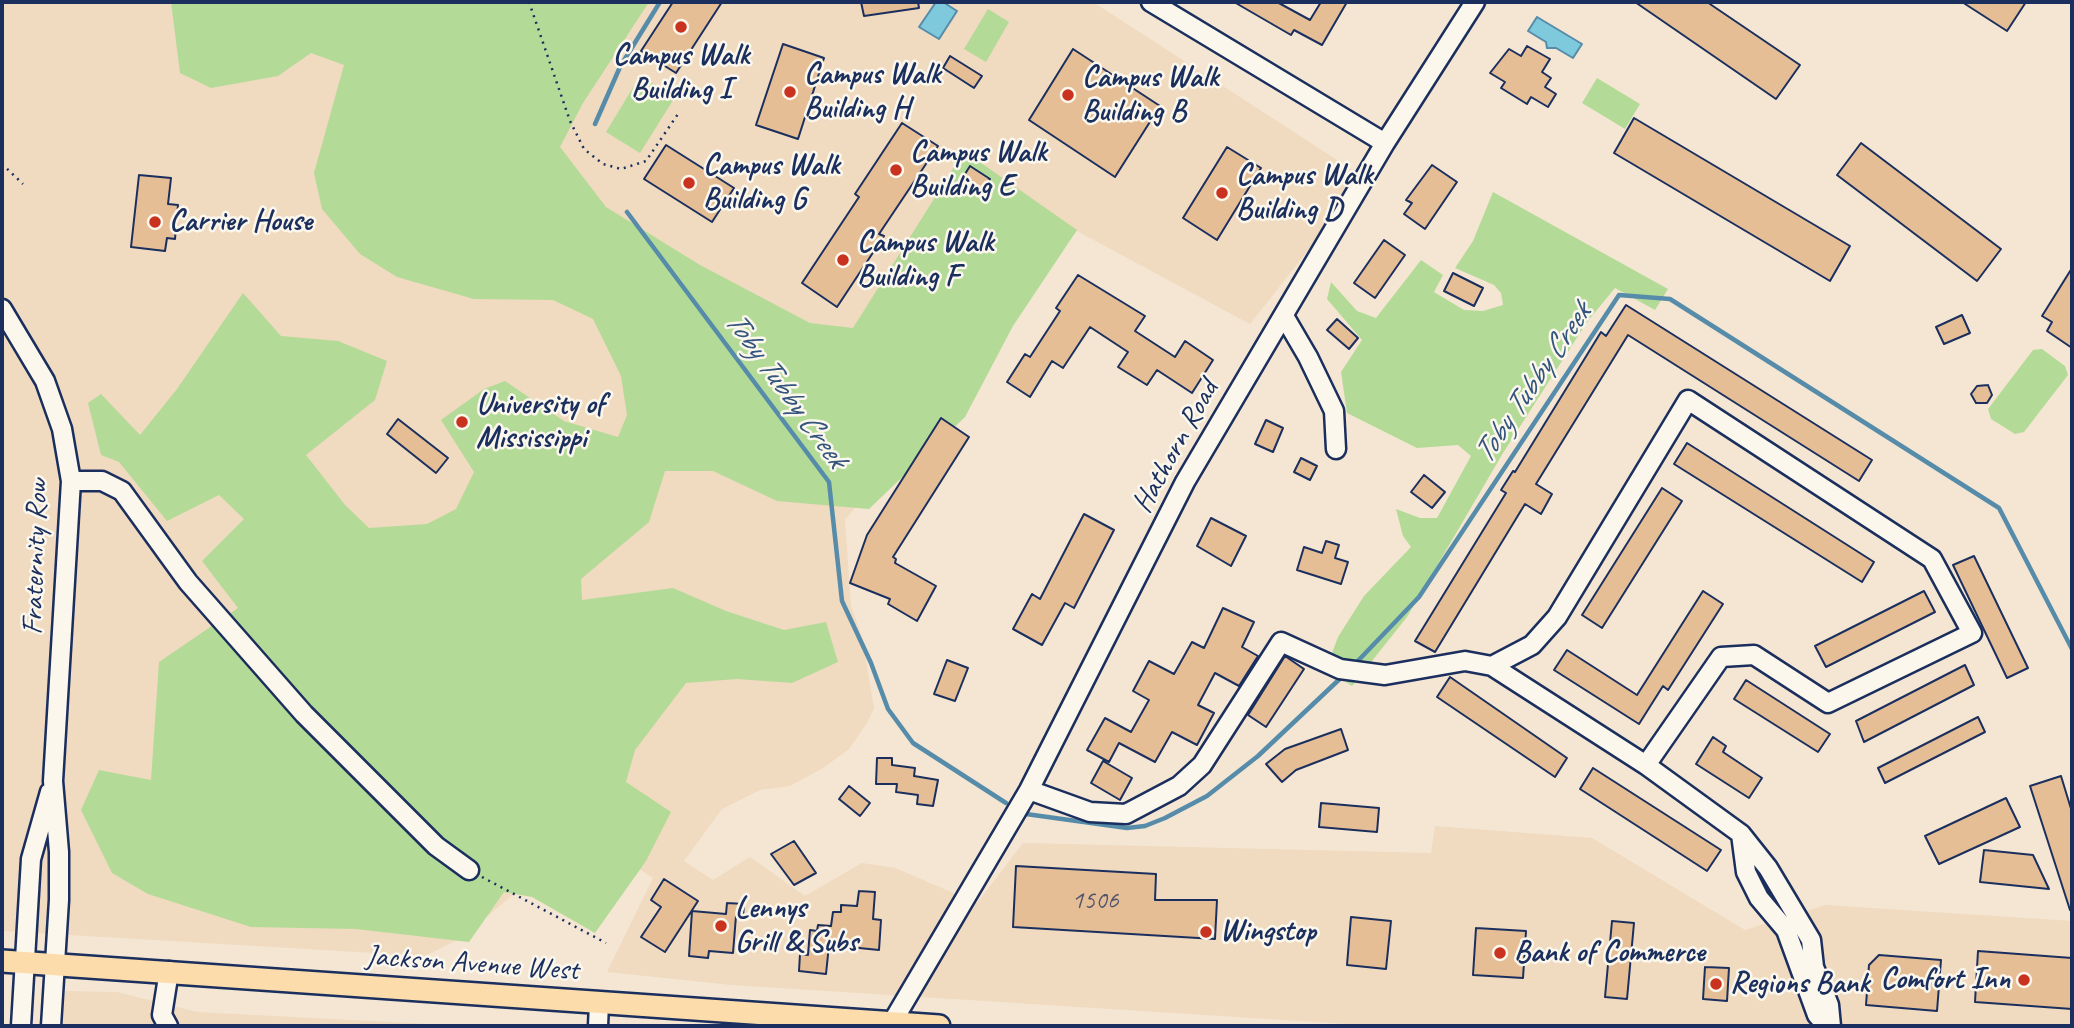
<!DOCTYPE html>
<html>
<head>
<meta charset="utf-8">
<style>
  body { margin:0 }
  #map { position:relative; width:2074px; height:1028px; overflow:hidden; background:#f4e6d2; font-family:Caveat,sans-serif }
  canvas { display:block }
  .frame { position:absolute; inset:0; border:4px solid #1b2f5e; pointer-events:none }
</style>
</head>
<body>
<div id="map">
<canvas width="2074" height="1028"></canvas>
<div class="frame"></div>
</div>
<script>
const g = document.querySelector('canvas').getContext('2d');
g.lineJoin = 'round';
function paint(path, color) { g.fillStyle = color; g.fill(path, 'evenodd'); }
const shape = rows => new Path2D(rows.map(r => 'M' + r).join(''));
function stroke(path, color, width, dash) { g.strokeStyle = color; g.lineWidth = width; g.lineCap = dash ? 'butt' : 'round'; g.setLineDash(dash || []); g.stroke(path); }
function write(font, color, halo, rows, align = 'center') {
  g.font = font + ' Caveat,sans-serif'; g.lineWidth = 5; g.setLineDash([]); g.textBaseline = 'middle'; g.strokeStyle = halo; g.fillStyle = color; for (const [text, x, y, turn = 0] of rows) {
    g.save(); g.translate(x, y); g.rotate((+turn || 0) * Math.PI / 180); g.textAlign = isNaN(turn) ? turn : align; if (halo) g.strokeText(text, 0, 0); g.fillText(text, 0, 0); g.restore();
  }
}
paint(shape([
  [2,2,1093,2,1365,178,1250,324,1077,231,845,520,851,606,862,637,874,708,867,723,849,749,823,768,790,786,760,790,722,809,684,861,713,880,750,857,805,896,862,863,895,868,977,903,1023,843,1431,853,1435,826,1592,838,1745,930,1825,905,2072,921,2072,1026,1379,1026,732,985,607,972,653,878,560,816,515,893,463,937,425,956,2,931],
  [65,991,117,992,197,1012,465,1026,62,1026]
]), '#f0dac0');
paint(shape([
  [171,2,649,2,583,103,560,147,606,207,700,265,810,323,853,328,964,151,1077,230,1013,326,965,417,869,509,777,501,713,471,665,471,649,522,581,579,582,600,673,588,726,611,784,630,826,622,838,662,792,683,737,679,686,683,635,750,626,782,671,812,646,861,595,933,532,897,504,892,469,942,356,929,251,927,148,894,112,873,81,810,99,770,151,780,159,662,238,608,202,561,244,519,219,495,167,521,119,462,101,455,88,403,101,394,140,435,177,389,243,293,281,336,338,341,387,361,375,400,306,455,345,505,369,528,427,524,456,509,474,472,441,420,484,389,505,381,564,421,618,437,627,415,621,376,593,319,553,300,474,299,397,277,360,254,322,209,314,173,344,65,311,53,278,76,211,88,180,73],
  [988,9,1009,22,986,62,964,49],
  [640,76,675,97,640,153,606,132],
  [1597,78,1640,104,1625,129,1582,103],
  [1493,192,1668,289,1655,310,1615,288,1587,322,1503,453,1407,617,1352,686,1326,669,1338,637,1364,596,1411,547,1403,536,1396,509,1420,518,1437,518,1471,456,1458,445,1417,448,1347,413,1341,372,1362,340,1327,299,1331,282,1357,311,1376,318,1421,260,1443,275,1434,292,1464,310,1483,311,1503,305,1501,293,1494,285,1455,268,1473,241],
  [2042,349,2065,366,2068,375,2024,432,2015,434,1991,419,1988,409,2033,350]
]), '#b3db97');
const water = shape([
  [936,2,943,2,957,11,939,39,919,27,936,2],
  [1537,17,1582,44,1573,58,1556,48,1547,48,1546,42,1528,31,1537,17]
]);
paint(water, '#7ecadc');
stroke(water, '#568caa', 2);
stroke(shape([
  [595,124,620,67,660,2],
  [627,212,829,482,842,601,871,663,888,709,913,743,1006,803],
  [1354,665,1419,597,1619,295,1670,299,1999,508,2072,649],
  [1026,814,1127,828,1145,826,1165,818,1207,796,1258,756,1345,674]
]), '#568caa', 4.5);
const building = shape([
  [673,2,722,2,676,73,641,51,673,2],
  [861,2,918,2,919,8,864,16,861,2],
  [1234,2,1277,2,1310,20,1321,2,1347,2,1322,45,1294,30,1291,35,1234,2],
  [1635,2,1707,2,1800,65,1776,99,1635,2],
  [1962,2,2026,2,2007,31,1962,2],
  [783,44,824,58,798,139,756,125,783,44],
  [1527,46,1550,59,1542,72,1551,78,1545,87,1556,94,1548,107,1531,97,1527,104,1501,88,1505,82,1490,73,1509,49,1521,56,1527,46],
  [1073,49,1160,106,1115,177,1029,120,1073,49],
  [950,56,982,76,974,88,943,68,950,56],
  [1634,118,1850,246,1830,281,1614,153,1634,118],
  [902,123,938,146,879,234,884,236,837,307,802,283,859,197,855,194,902,123],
  [1861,143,2001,249,1977,281,1837,175,1861,143],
  [666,145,734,188,712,222,644,179,666,145],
  [1227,147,1261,168,1217,240,1183,218,1227,147],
  [1432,165,1457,182,1425,229,1404,214,1412,203,1406,200,1432,165],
  [970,166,990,179,980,195,960,182,970,166],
  [139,175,171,178,168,204,178,205,175,239,167,238,165,251,131,247,139,175],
  [1384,240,1405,255,1375,298,1354,283,1384,240],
  [2072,268,2072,348,2047,331,2052,322,2042,316,2072,268],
  [1453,273,1483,288,1474,306,1444,291,1453,273],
  [1078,275,1145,316,1135,331,1175,357,1185,341,1213,360,1192,393,1157,370,1147,385,1118,367,1128,352,1090,327,1063,368,1052,361,1030,397,1007,382,1025,354,1030,357,1060,311,1056,308,1078,275],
  [1626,305,1872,460,1859,481,1628,335,1536,484,1552,494,1541,514,1525,504,1435,652,1415,641,1506,493,1501,490,1513,471,1515,472,1601,332,1606,336,1626,305],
  [1962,315,1970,333,1944,344,1936,327,1962,315],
  [1337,319,1358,338,1349,349,1327,330,1337,319],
  [1988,385,1992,395,1987,403,1976,403,1971,394,1977,386,1988,385],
  [941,418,969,437,893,557,896,559,895,563,936,586,917,621,888,604,890,599,850,583,867,535,941,418],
  [398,419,448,458,436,473,387,434,398,419],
  [1266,420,1283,428,1273,452,1255,444,1266,420],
  [1687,443,1874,562,1862,582,1674,464,1687,443],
  [1301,458,1317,466,1310,480,1294,472,1301,458],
  [1424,475,1445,492,1432,508,1411,492,1424,475],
  [1662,488,1682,501,1602,628,1582,615,1662,488],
  [1084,514,1114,530,1074,608,1065,603,1042,645,1013,629,1032,594,1040,599,1084,514],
  [1211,518,1246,536,1231,566,1197,546,1211,518],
  [1326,541,1339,545,1335,558,1348,562,1341,584,1297,570,1304,547,1322,553,1326,541],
  [1974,556,2028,668,2007,678,1953,565,1974,556],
  [1703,591,1723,604,1668,690,1663,686,1639,724,1554,670,1567,650,1637,695,1703,591],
  [1924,591,1935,612,1826,667,1815,646,1924,591],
  [1223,608,1254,622,1242,647,1258,656,1239,686,1215,673,1198,705,1214,713,1197,745,1172,732,1155,762,1119,743,1109,762,1087,750,1105,718,1131,732,1149,700,1133,691,1149,661,1174,674,1192,642,1204,648,1223,608],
  [1285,656,1304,669,1266,727,1248,715,1285,656],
  [947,660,968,668,955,701,934,694,947,660],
  [1965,665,1974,685,1864,742,1856,721,1965,665],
  [1450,677,1567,758,1555,777,1437,697,1450,677],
  [1746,680,1830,734,1818,752,1734,699,1746,680],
  [1978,717,1985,732,1885,783,1878,768,1978,717],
  [1341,729,1348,750,1296,770,1282,782,1266,764,1285,749,1341,729],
  [1713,737,1726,746,1723,752,1762,778,1749,798,1696,764,1713,737],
  [877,758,892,758,892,765,915,768,914,776,938,780,933,806,917,804,918,795,896,792,897,784,876,784,877,758],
  [1103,761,1132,778,1120,800,1091,783,1103,761],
  [1593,768,1721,850,1707,871,1580,789,1593,768],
  [2061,776,2072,812,2072,909,2070,910,2030,786,2061,776],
  [849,786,870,803,860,816,839,799,849,786],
  [2006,798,2020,827,1939,864,1925,836,2006,798],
  [1321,803,1379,808,1377,832,1319,827,1321,803],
  [794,841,816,873,794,885,771,854,794,841],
  [1984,850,2033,855,2049,889,1980,882,1984,850],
  [1016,866,1156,874,1155,900,1217,900,1215,939,1013,927,1016,866],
  [664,879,698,901,665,952,641,937,661,907,651,900,664,879],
  [859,891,875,892,873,919,881,920,879,950,829,945,826,974,799,971,800,954,808,955,810,930,817,931,818,925,831,926,833,912,841,912,841,905,857,906,859,891],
  [727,903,744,904,743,917,736,916,733,953,709,951,708,958,689,956,692,911,726,914,727,903],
  [1351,917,1391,921,1386,969,1347,965,1351,917],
  [1612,921,1634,923,1627,999,1605,997,1612,921],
  [1476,928,1526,931,1523,978,1473,975,1476,928],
  [1978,951,2072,958,2072,1009,1975,1002,1978,951],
  [1879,955,1941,960,1937,1011,1866,1005,1869,965,1879,955],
  [1705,967,1729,968,1727,1001,1703,999,1705,967]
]);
paint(building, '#e5be96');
stroke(building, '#1b2f5e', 2);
const minor = shape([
  [1151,2,1385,143],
  [2,309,45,381,62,429,71,481,53,781,59,852,59,900,51,1026],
  [1284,316,1308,357,1334,411,1336,449],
  [71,481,102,481,122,491,188,582,304,714,436,846,469,870],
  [1492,666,1532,645,1557,617,1688,400,1932,559,1972,633,1828,703,1754,655,1721,657,1646,765],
  [1029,790,1090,812,1126,814,1179,786,1202,765,1281,642,1340,669,1385,675,1465,661,1492,666,1646,765,1741,834,1768,868,1811,940,1814,967,1829,1005,1831,1026],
  [1741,834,1746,872,1759,898,1786,930,1817,1015,1827,1026],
  [21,1026,31,859,50,792],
  [168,1026,162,1015,169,971],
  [598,1026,599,1003],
  [890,1026,1029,790,1185,482,1385,143,1475,2]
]);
const major = shape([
  [2,961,939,1026]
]);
stroke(minor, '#1b2f5e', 23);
stroke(major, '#1b2f5e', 26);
stroke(shape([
  [529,2,570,121,584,149,603,164,621,169,646,161,680,111],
  [2,164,23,184],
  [482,877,606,943]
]), '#1b2f5e', 2.5, [2, 5]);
stroke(minor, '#fbf7ec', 18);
stroke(major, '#fddcac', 21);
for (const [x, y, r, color] of [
  [681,27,7,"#c8321e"],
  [790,92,7,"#c8321e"],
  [1068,95,7,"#c8321e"],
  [896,170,7,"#c8321e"],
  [689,183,7,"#c8321e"],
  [1222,193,7,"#c8321e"],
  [155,222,7,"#c8321e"],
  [843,260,7,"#c8321e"],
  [462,422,7,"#c8321e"],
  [721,926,7,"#c8321e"],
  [1206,932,7,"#c8321e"],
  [1500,953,7,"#c8321e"],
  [2024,980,7,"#c8321e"],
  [1716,984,7,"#c8321e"]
]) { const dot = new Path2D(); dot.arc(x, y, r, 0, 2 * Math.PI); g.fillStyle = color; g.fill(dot); stroke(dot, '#fbf7ec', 2.5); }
write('26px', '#4e536c', null, [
  ["1506",1095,901]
]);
write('bold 30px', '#1b2f5e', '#fbf7ec', [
  ["Campus Walk",681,56,"center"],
  ["Building I",681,90,"center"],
  ["Campus Walk",804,75],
  ["Building H",804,109],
  ["Campus Walk",1082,78],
  ["Building B",1082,112],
  ["Campus Walk",910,153],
  ["Building E",910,187],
  ["Campus Walk",703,166],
  ["Building G",703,200],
  ["Campus Walk",1236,176],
  ["Building D",1236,210],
  ["Carrier House",169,222],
  ["Campus Walk",857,243],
  ["Building F",857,277],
  ["University of",476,405],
  ["Mississippi",476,439],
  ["Lennys",735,909],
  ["Grill & Subs",735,943],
  ["Wingstop",1220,932],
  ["Bank of Commerce",1514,953],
  ["Comfort Inn",2010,980,"right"],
  ["Regions Bank",1730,984]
], 'left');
write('30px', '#1b2f5e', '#fbf7ec', [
  ["Hathorn Road",1176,447,-61],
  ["Fraternity Row",36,557,-88],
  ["Jackson Avenue West",472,964,4]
]);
write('italic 32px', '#34567e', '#fbf7ec', [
  ["Toby Tubby Creek",1533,384,-56],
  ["Toby Tubby Creek",785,390,54]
]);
</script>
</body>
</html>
